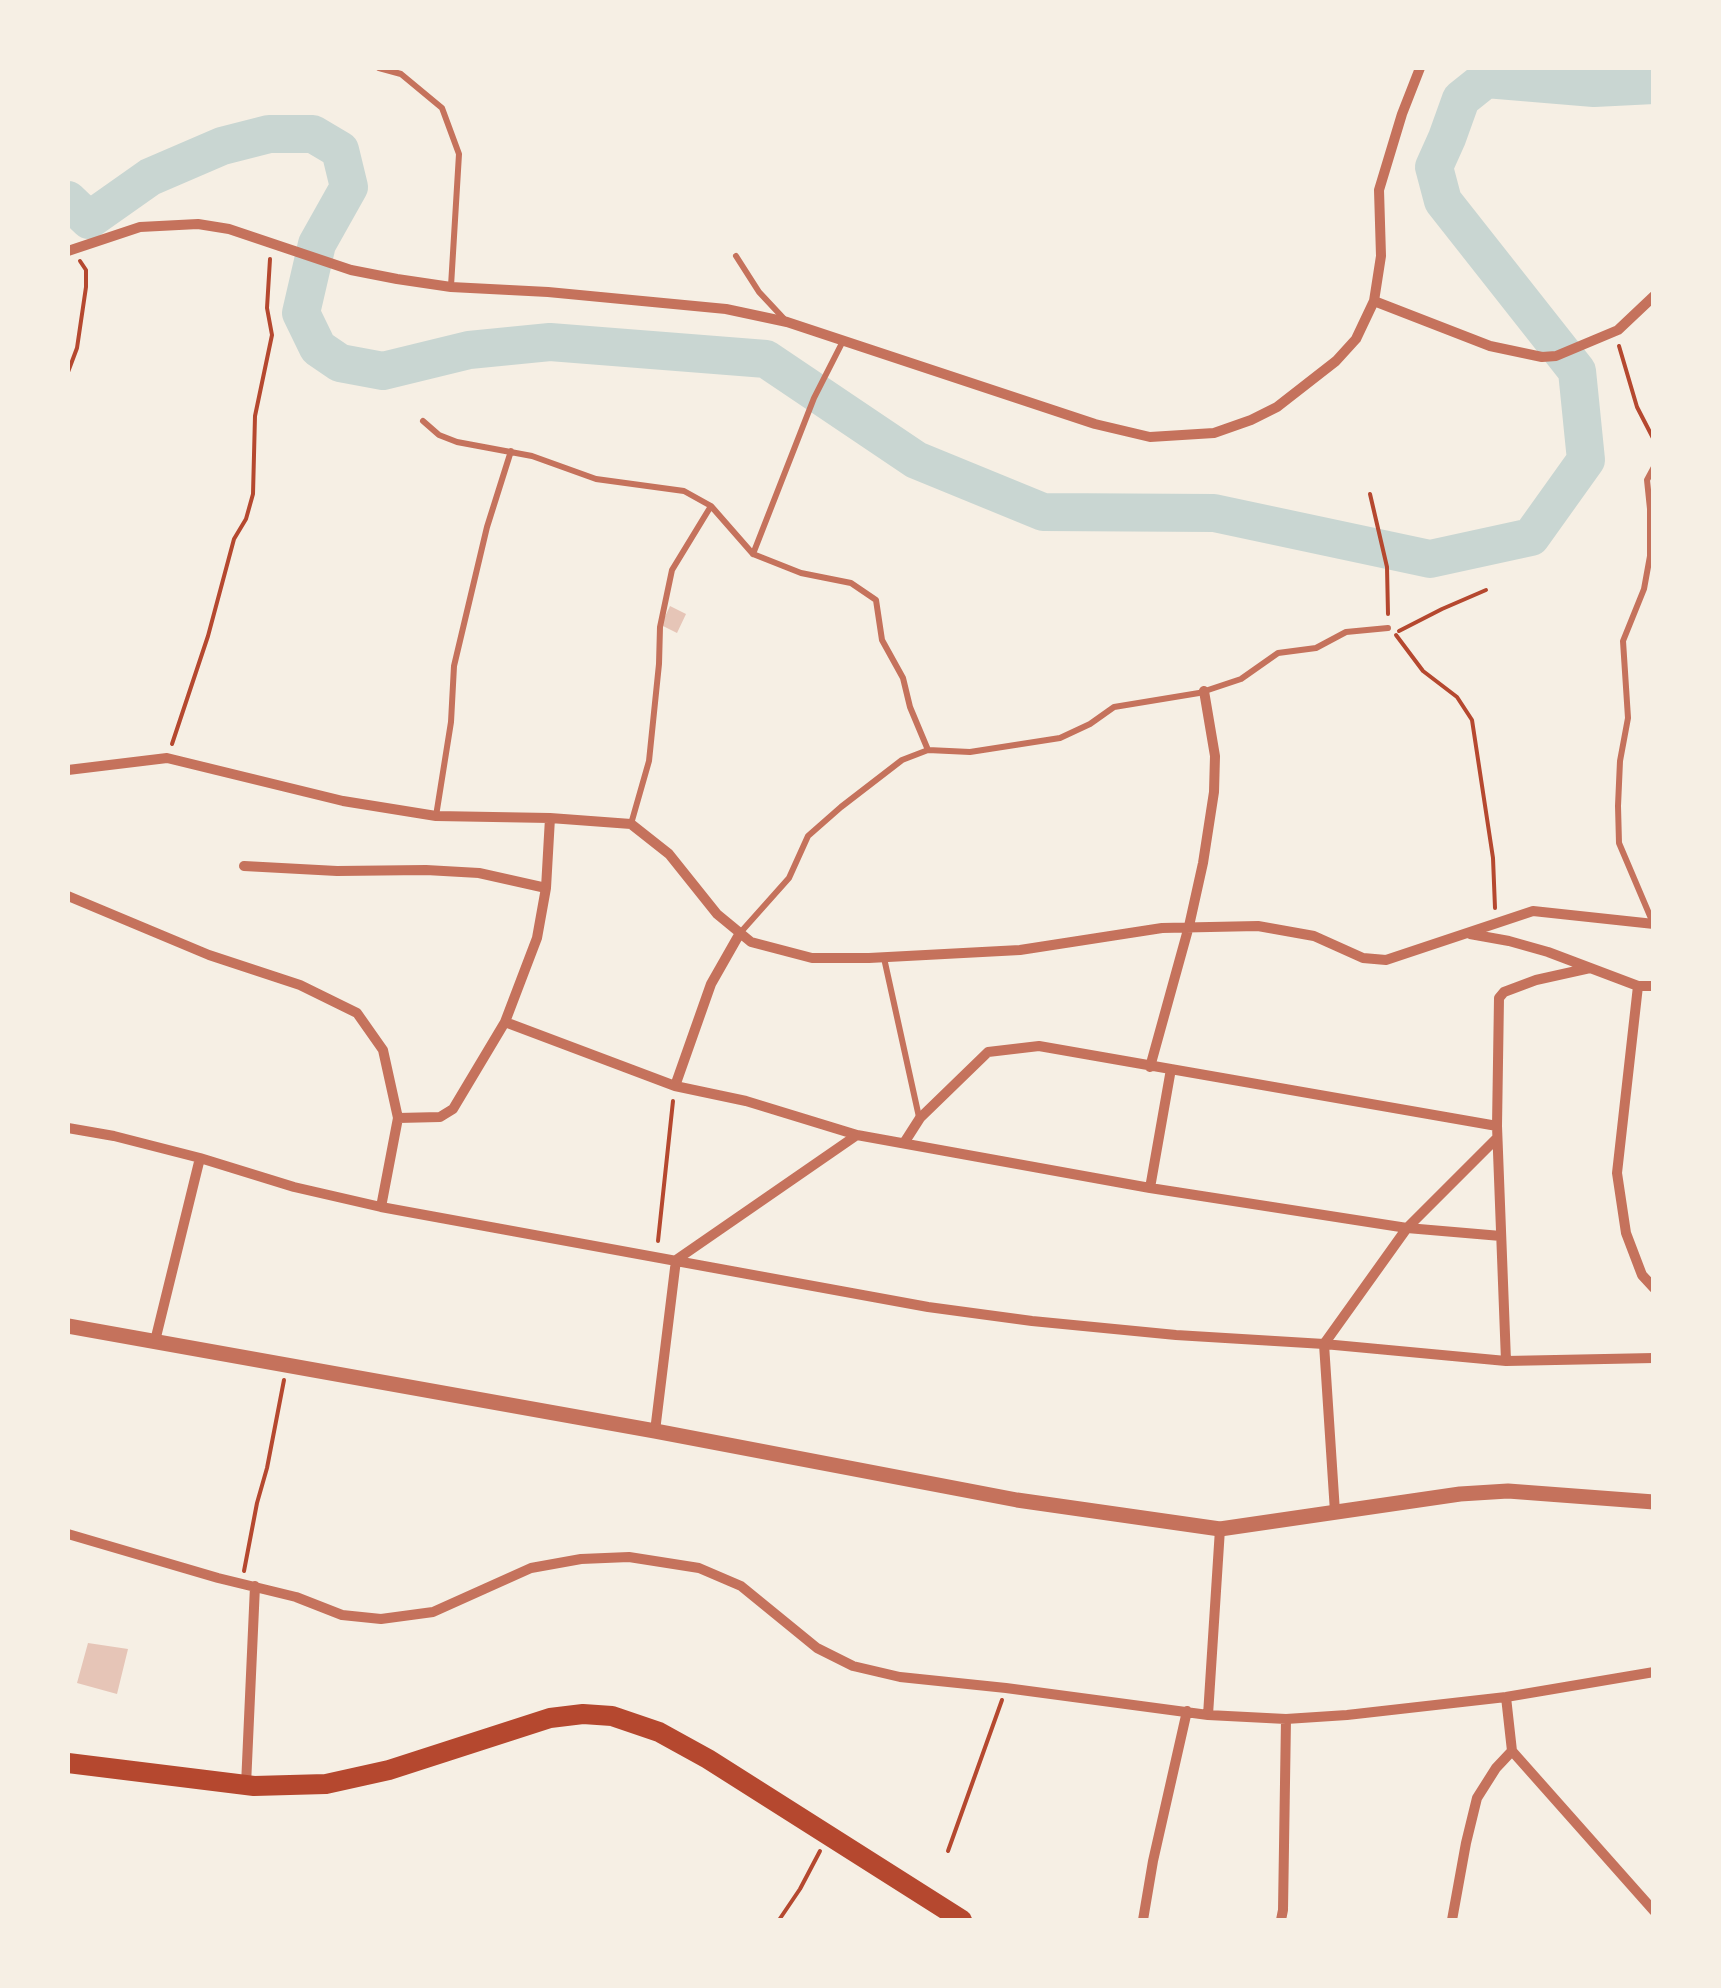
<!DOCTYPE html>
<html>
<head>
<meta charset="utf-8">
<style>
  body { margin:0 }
  #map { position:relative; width:1721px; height:1988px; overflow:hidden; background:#f6efe4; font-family:"Work Sans",sans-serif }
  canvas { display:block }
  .frame { position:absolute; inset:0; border:70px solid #f6efe4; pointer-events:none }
</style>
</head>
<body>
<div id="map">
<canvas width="1721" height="1988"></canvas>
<div class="frame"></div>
</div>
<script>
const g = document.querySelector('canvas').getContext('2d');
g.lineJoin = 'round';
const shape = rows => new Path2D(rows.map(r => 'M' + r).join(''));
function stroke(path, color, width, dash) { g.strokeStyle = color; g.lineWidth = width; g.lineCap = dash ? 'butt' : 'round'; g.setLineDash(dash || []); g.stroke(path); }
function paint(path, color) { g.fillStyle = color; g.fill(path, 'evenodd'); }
stroke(shape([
  [68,200,89,220,150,177,222,146,269,134,313,134,340,150,349,187,317,244,301,313,318,348,340,363,383,371,469,350,550,342,766,359,916,460,1043,512,1214,513,1430,559,1531,537,1586,460,1577,371,1443,201,1434,167,1447,138,1461,99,1486,79,1594,88,1654,85]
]), '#c9d6d2', 38);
paint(shape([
  [670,606,686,614,677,633,661,625],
  [88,1643,128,1649,117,1694,77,1683]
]), '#e6c5b7');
stroke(shape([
  [1619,346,1637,407,1654,440],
  [68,372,77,348,86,287,86,270,80,261],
  [1370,494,1387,567,1388,614],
  [1399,631,1442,609,1486,590],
  [1396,635,1423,671,1457,697,1472,720,1493,858,1495,908],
  [172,744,208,636,234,539,246,519,253,494,255,416,272,335,267,308,270,259],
  [658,1241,673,1101],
  [244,1571,257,1503,267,1468,284,1380],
  [948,1851,1002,1700],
  [779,1920,800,1889,820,1851]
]), '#b5482f', 4);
stroke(shape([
  [379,68,401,74,442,108,459,154,451,286],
  [736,256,759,292,787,322],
  [423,421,439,435,457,442,532,456,596,479,684,491,711,506],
  [753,554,801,573,851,583,876,600,882,640,903,678,910,707,928,750],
  [436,816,451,722,454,666,487,527,511,451],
  [631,824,649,761,659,664,660,627,672,570,711,506,753,554,814,398,843,341],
  [1653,923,1619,843,1618,806,1620,761,1628,718,1623,641,1644,589,1650,556,1650,509,1647,480,1654,467],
  [740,933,789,878,808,836,841,807,902,760,928,750,970,752,1060,738,1090,724,1114,707,1199,693,1241,679,1278,653,1316,648,1346,632,1388,628],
  [884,958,919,1117]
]), '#c5725c', 6);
stroke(shape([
  [68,251,140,227,198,224,229,229,351,270,397,279,451,287,548,292,726,309,787,322,1095,424,1150,437,1214,433,1251,420,1277,407,1336,361,1356,339,1374,301,1381,256,1379,190,1402,114,1420,68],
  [1374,301,1490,346,1542,357,1556,356,1618,330,1654,296],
  [68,770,167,758,343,801,436,816,550,818,631,824,669,854,717,914,751,942,812,958,869,958,1020,950,1162,928,1258,926,1314,936,1363,958,1386,960,1533,911,1654,924],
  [244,866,337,871,426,870,479,873,546,888],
  [68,896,209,955,300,985,357,1013,383,1050,398,1118],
  [1470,934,1509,941,1548,952,1638,986,1654,986],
  [1638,986,1617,1173,1626,1233,1642,1275,1654,1288],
  [505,1022,675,1086,746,1101,857,1135,1150,1188,1407,1228,1501,1236],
  [1150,1067,1189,926,1203,863,1214,792,1215,756,1204,691],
  [675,1086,711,984,740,933],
  [68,1128,114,1136,200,1158,294,1187,381,1207,928,1307,1032,1321,1176,1335,1324,1344,1506,1361,1654,1358],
  [904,1143,920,1118,988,1052,1039,1046,1497,1126],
  [1150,1188,1171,1069],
  [381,1207,398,1118,440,1117,453,1109,505,1022,537,938,546,888,550,818],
  [155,1341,200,1158],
  [1506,1361,1497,1126,1499,998,1504,992,1536,980,1590,968],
  [655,1431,676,1260,857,1135],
  [1335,1512,1324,1344,1407,1228,1497,1138],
  [68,1534,218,1578,296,1597,342,1615,381,1619,433,1612,531,1568,581,1559,629,1557,699,1568,741,1586,817,1648,853,1666,900,1677,1006,1688,1208,1715,1286,1719,1347,1715,1506,1697,1654,1672],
  [1506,1697,1512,1751,1654,1911],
  [1208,1715,1220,1529],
  [246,1785,255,1586],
  [1143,1920,1153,1861,1187,1711],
  [1281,1920,1283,1910,1286,1719],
  [1452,1920,1466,1843,1477,1798,1496,1768,1512,1751]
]), '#c5725c', 10);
stroke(shape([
  [68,1326,655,1431,1017,1500,1220,1529,1460,1494,1508,1491,1654,1502]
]), '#c5725c', 15);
stroke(shape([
  [68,1763,254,1786,326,1784,389,1770,550,1718,583,1714,612,1716,659,1732,708,1759,962,1920]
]), '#b5482f', 20);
</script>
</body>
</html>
